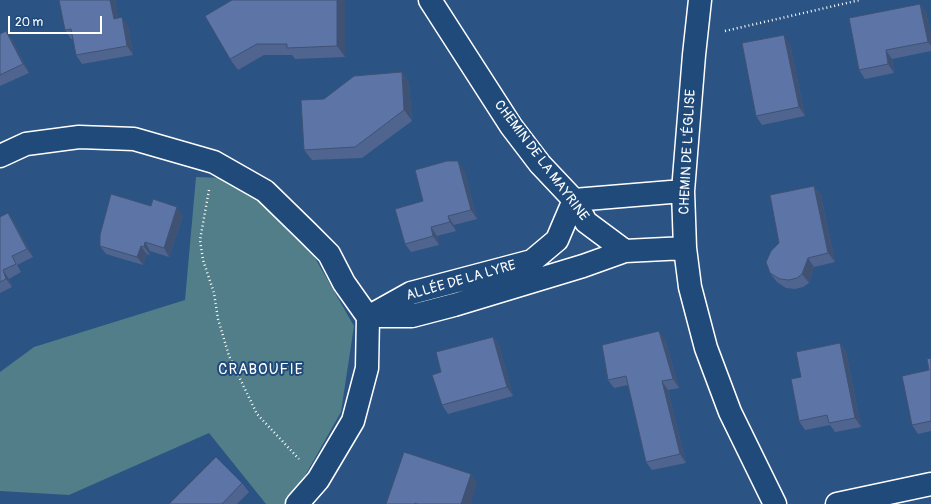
<!DOCTYPE html>
<html>
<head>
<meta charset="utf-8">
<style>
  body { margin:0 }
  #map { position:relative; width:931px; height:504px; overflow:hidden; background:#2b5383; font-family:Pangolin,sans-serif }
  canvas { display:block }
  .scale { position:absolute; left:8px; top:16px; width:94px; height:18px; box-sizing:border-box; border:2px solid #fff; border-top:0; padding-left:5px; font-size:12px; line-height:14px; white-space:nowrap; color:#fff; -webkit-text-stroke:3px #1f4a7a; paint-order:stroke }
</style>
</head>
<body>
<div id="map">
<canvas width="931" height="504"></canvas>
<div class="scale">20 m</div>
</div>
<script>
const g = document.querySelector('canvas').getContext('2d');
g.lineJoin = 'round';
function paint(path, color) { g.fillStyle = color; g.fill(path, 'evenodd'); }
const shape = rows => new Path2D(rows.map(r => 'M' + r).join(''));
function stroke(path, color, width, dash) { g.strokeStyle = color; g.lineWidth = width; g.lineCap = dash ? 'butt' : 'round'; g.setLineDash(dash || []); g.stroke(path); }
function write(font, color, halo, rows, align = 'center') {
  g.font = font + ' Pangolin,sans-serif'; g.lineWidth = 4; g.setLineDash([]); g.textBaseline = 'middle'; g.strokeStyle = halo; g.fillStyle = color; for (const [text, x, y, turn = 0] of rows) {
    g.save(); g.translate(x, y); g.rotate((+turn || 0) * Math.PI / 180); g.textAlign = isNaN(turn) ? turn : align; if (halo) g.strokeText(text, 0, 0); g.fillText(text, 0, 0); g.restore();
  }
}
paint(shape([
  [196,177,225,178,266,205,311,251,354,326,341,412,289,504,266,504,209,433,69,495,0,491,0,372,34,347,185,300]
]), '#517e88');
const minor = shape([
  [430,0,511,126,540,164,574,200,586,222,625,251],
  [700,0,694,55,683,191,685,248,690,287,706,348,730,412,775,504],
  [0,156,26,144,79,137,134,139,214,162,265,191,307,232,329,254,344,283,368,317],
  [372,316,412,316,454,305,583,266,625,251,685,248],
  [368,317,411,293,532,261,557,240,574,200,683,191],
  [297,504,318,480,353,421,367,368,368,317],
  [837,504,931,484]
]);
stroke(minor, '#fff', 25);
stroke(shape([
  [725,31,860,0],
  [209,190,200,240,203,260,214,293,218,319,229,356,257,414,299,459]
]), '#fff', 2.5, [1, 3]);
stroke(minor, '#1f4a7a', 22);
paint(shape([
  [59,0,115,0,118,18,128,26,133,55,82,64,76,55,73,39,71,39,65,30],
  [232,0,345,0,345,57,295,59,292,55,264,55,238,70,230,59],
  [920,4,926,13,931,35,931,51,892,59,894,73,865,79,859,70],
  [6,31,12,39,29,73,0,86,0,34],
  [790,44,805,116,762,125,756,116],
  [402,72,409,83,412,121,362,158,312,160,304,150,324,99],
  [464,170,477,219,454,225,456,231,437,236,439,245,411,252,405,244,423,201],
  [814,186,821,195,835,262,814,267,809,283,803,287,795,289,786,288,777,282,770,273,779,243],
  [151,206,183,215,169,257,150,251,150,255,147,254,143,265,106,254,100,246],
  [8,213,14,222,33,257,17,265,21,272,9,279,12,287,0,293,0,217],
  [493,337,499,346,513,396,448,414,442,405,441,372],
  [665,339,679,388,668,390,686,463,652,470,646,462,628,385,614,388,608,380],
  [840,343,846,352,861,427,835,432,830,425,805,430,799,421,801,377],
  [931,358,931,431,918,434,912,425,929,370],
  [242,483,249,492,237,504,169,504]
]), '#4f658f');
paint(shape([
  [110,0,115,0,120,28,114,19],
  [337,0,345,0,345,57,337,46],
  [920,4,926,13,931,35,931,46,928,42],
  [122,17,128,26,133,55,127,46],
  [6,31,12,39,29,73,23,64],
  [784,35,790,44,805,116,799,107],
  [886,50,892,59,894,73,888,64],
  [402,72,409,83,412,121,404,110],
  [458,161,464,170,477,219,471,210],
  [814,186,821,195,835,262,828,253],
  [177,207,183,215,169,257,164,248],
  [8,213,14,222,33,257,27,249],
  [448,216,454,225,456,231,450,222],
  [431,227,437,236,439,245,433,236],
  [145,242,150,251,150,255,144,247],
  [141,246,147,254,143,265,137,257],
  [808,258,814,267,809,283,802,274],
  [3,270,9,279,12,287,6,279],
  [659,331,665,339,679,388,673,379],
  [493,337,499,346,513,396,507,387],
  [840,343,846,352,861,427,855,418],
  [662,381,668,390,686,463,680,454],
  [471,474,477,483,471,504,461,504]
]), '#405274');
const building = shape([
  [59,0,110,0,114,19,122,17,127,46,76,55,71,29,65,30,59,0],
  [232,0,337,0,337,46,287,48,287,44,257,44,230,59,205,16,232,0],
  [920,4,928,42,886,50,888,64,859,70,849,18,920,4],
  [6,31,23,64,0,75,0,34,6,31],
  [784,35,799,107,756,116,742,43,784,35],
  [402,72,404,110,355,147,304,150,301,100,324,99,354,76,402,72],
  [447,161,458,161,471,210,448,216,450,222,431,227,433,236,405,244,395,209,423,201,415,170,447,161],
  [814,186,828,253,808,258,802,274,797,278,789,280,780,279,770,273,766,262,771,251,779,243,770,195,814,186],
  [111,194,151,206,153,199,177,207,164,248,145,242,144,247,141,246,137,257,100,246,100,235,111,194],
  [8,213,27,249,12,256,16,264,3,270,6,279,0,282,0,217,8,213],
  [659,331,673,379,662,381,680,454,646,462,626,376,608,380,602,345,659,331],
  [493,337,507,387,442,405,432,375,441,372,436,352,493,337],
  [840,343,855,418,829,423,827,415,799,421,791,379,801,377,796,352,840,343],
  [931,358,931,421,912,425,902,376,929,370,927,359,931,358],
  [404,452,471,474,461,504,417,504,415,503,415,504,386,504,404,452],
  [216,457,242,483,222,504,169,504,216,457]
]);
paint(building, '#5c75a6');
stroke(building, '#405274', 1);
write('14px', '#fff', '#1f4a7a', [
  ["CHEMIN DE L'ÉGLISE",688,152,-87],
  ["CHEMIN DE LA MAYRINE",541,161,53],
  ["ALLÉE DE LA LYRE",461,281,-16]
]);
g.letterSpacing = '1px';
write('15px', '#fff', '#1f4a7a', [
  ["CRABOUFIE",261,370]
]);
g.letterSpacing = '0px';
</script>
</body>
</html>
